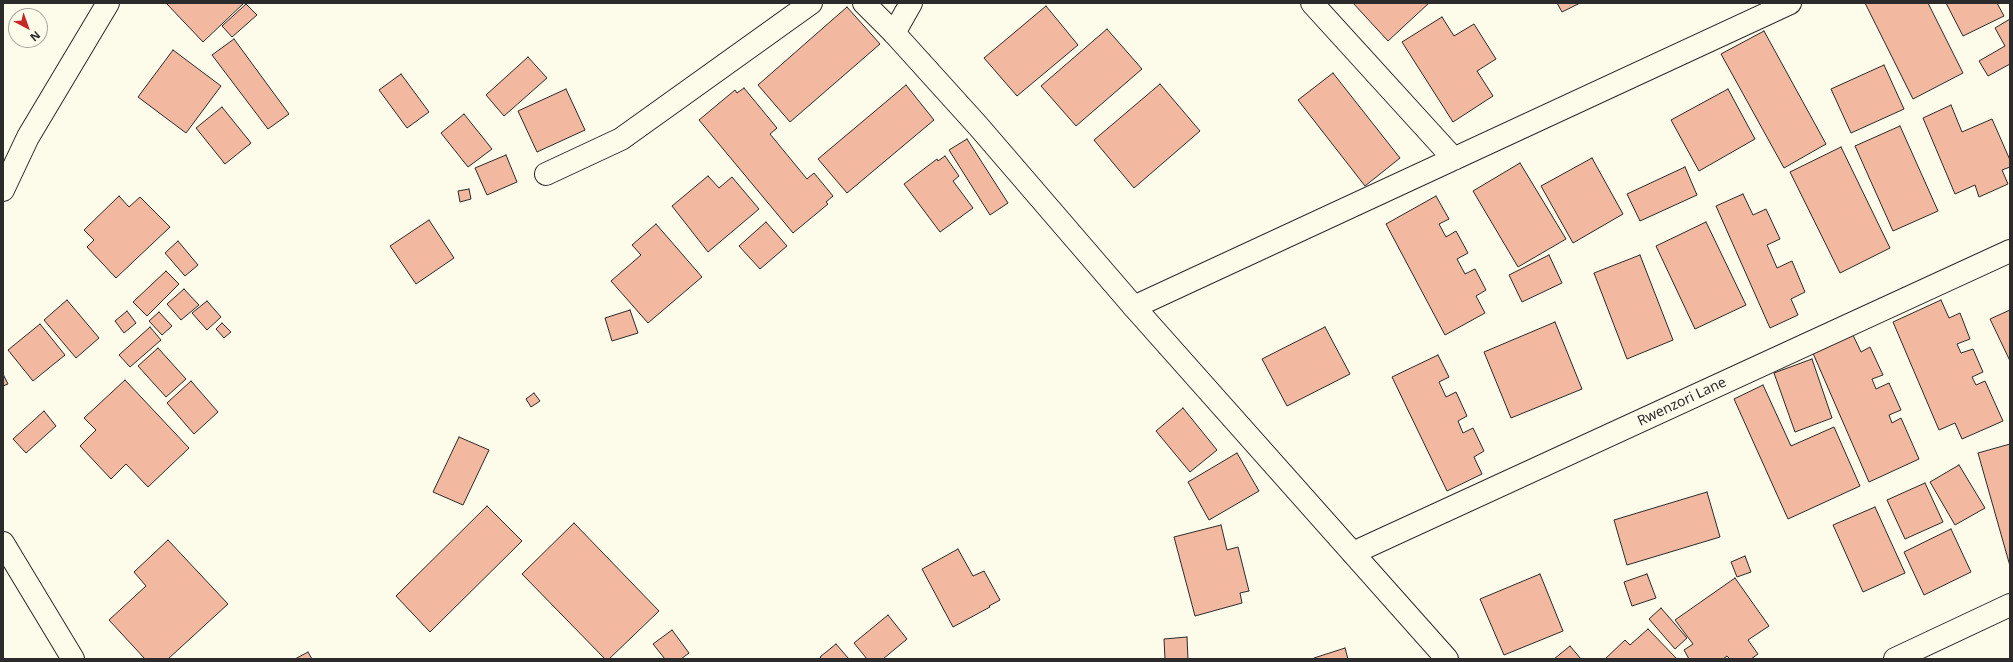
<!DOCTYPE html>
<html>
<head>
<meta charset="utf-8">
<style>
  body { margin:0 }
  #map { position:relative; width:2013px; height:662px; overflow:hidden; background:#fdfbea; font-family:"Noto Sans",sans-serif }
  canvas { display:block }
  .frame { position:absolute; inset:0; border:4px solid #2b2b2b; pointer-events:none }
  .north { position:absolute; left:8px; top:8px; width:40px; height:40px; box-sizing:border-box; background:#fdfbea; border:1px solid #a9a89e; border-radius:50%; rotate:139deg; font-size:11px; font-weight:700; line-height:16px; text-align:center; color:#2b2b2b }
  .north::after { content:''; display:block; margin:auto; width:14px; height:18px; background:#c62828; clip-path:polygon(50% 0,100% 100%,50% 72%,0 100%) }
</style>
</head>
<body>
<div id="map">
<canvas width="2013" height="662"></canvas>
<div class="frame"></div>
<div class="north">N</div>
</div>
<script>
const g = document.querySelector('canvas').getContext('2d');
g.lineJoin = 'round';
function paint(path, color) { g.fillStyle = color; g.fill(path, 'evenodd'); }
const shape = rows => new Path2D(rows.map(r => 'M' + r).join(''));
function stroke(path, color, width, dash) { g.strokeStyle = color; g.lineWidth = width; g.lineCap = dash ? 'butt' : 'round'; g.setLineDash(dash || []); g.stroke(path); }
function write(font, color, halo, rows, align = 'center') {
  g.font = font + ' "Noto Sans",sans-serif'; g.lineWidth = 3; g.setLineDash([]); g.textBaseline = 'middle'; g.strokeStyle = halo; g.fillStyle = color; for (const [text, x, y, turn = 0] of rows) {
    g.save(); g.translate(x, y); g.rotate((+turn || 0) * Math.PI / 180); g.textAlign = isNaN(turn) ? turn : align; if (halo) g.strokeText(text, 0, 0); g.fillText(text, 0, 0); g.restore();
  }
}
const building = shape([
  [166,3,244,3,203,42,166,3],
  [1353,3,1429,3,1388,41,1353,3],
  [1557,3,1580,3,1562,12,1557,3],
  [1865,3,1928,3,1963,73,1913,99,1865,3],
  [1946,3,1997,3,2004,16,1963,36,1946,3],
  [246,4,257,15,232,37,222,26,246,4],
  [1046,6,1078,45,1017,96,984,58,1046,6],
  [847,7,880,44,790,122,758,85,847,7],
  [1442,17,1454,36,1474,24,1496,59,1477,71,1493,96,1453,122,1402,42,1442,17],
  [2010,19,2010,64,1988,76,1979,61,2005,46,1995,28,2010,19],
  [1107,29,1142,69,1076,126,1041,86,1107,29],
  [1764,31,1826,144,1784,168,1721,54,1764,31],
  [234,39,289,114,268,129,212,55,234,39],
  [173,50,221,86,186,133,138,97,173,50],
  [528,57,547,78,504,116,486,95,528,57],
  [1884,65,1904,109,1851,133,1831,89,1884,65],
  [1333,73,1400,158,1365,186,1298,100,1333,73],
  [401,74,429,112,407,128,379,90,401,74],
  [1160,84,1200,131,1134,188,1094,140,1160,84],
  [906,85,934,120,847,193,818,159,906,85],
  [744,88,777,128,770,134,807,179,814,173,833,196,826,202,828,204,793,233,699,120,735,90,737,93,744,88],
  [566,89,585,130,537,152,518,111,566,89],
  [1728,89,1755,139,1699,171,1671,120,1728,89],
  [1951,105,1962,132,1992,119,2010,160,2010,167,2002,170,2008,184,1979,197,1975,185,1955,194,1923,118,1951,105],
  [222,107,251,143,225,164,196,128,222,107],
  [464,114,492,149,468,167,441,133,464,114],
  [1900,126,1938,211,1893,231,1855,146,1900,126],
  [967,139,1008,203,990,215,949,150,967,139],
  [1841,147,1890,248,1840,273,1790,172,1841,147],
  [506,155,517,182,487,195,475,168,506,155],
  [945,156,959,176,953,181,973,208,940,232,904,184,937,159,938,161,945,156],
  [1592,158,1623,214,1573,243,1541,186,1592,158],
  [1520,163,1566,239,1518,267,1473,191,1520,163],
  [1685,167,1697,195,1640,221,1627,194,1685,167],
  [708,176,719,188,732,177,759,209,708,252,672,206,708,176],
  [469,189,471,199,460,202,458,191,469,189],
  [1743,194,1753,215,1766,209,1780,239,1767,245,1777,268,1792,261,1805,292,1791,299,1798,315,1770,328,1716,206,1743,194],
  [119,196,129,207,140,197,170,227,116,278,87,247,94,240,84,230,119,196],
  [1436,196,1449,219,1439,224,1446,237,1456,231,1468,253,1457,259,1465,274,1475,269,1486,290,1476,296,1485,313,1445,335,1386,224,1436,196],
  [429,220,454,258,416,284,390,246,429,220],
  [766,222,787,246,760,269,739,246,766,222],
  [1706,222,1746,305,1695,329,1656,246,1706,222],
  [656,224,702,277,648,323,611,281,641,255,632,245,656,224],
  [178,241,198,265,185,276,165,253,178,241],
  [1549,255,1562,283,1522,302,1509,275,1549,255],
  [1640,255,1673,340,1627,359,1594,273,1640,255],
  [166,271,179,284,147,316,133,302,166,271],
  [184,289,199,305,181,320,167,304,184,289],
  [67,300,99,338,76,358,44,320,67,300],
  [1941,300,1949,318,1960,313,1970,339,1957,344,1961,353,1973,349,1983,372,1972,377,1976,385,1985,381,2003,421,1962,439,1955,423,1939,430,1893,322,1941,300],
  [207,301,221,317,207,330,192,313,207,301],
  [630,310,638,333,612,341,605,318,630,310],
  [2010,310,2010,361,1990,319,2010,310],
  [127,311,136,323,124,333,115,321,127,311],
  [159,312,172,326,162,335,149,321,159,312],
  [1555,322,1582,389,1511,418,1484,352,1555,322],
  [222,323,231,332,224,338,216,329,222,323],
  [40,324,65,355,33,381,8,350,40,324],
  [150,327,161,340,130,367,119,355,150,327],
  [1325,327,1350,374,1287,406,1262,359,1325,327],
  [1852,333,1861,352,1870,347,1883,375,1872,379,1876,389,1889,383,1901,410,1889,415,1892,423,1901,418,1919,459,1869,482,1812,351,1852,333],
  [158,348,186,379,166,397,138,366,158,348],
  [1438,355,1449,377,1439,382,1446,397,1456,392,1467,416,1458,421,1463,433,1473,428,1484,451,1474,457,1482,474,1447,491,1392,377,1438,355],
  [1812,359,1832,418,1795,432,1774,373,1812,359],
  [3,374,8,384,3,386,3,374],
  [125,380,189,448,148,487,126,464,111,479,80,446,96,430,84,418,125,380],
  [191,381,218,412,194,434,167,403,191,381],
  [1763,385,1791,446,1834,427,1860,486,1788,519,1734,399,1763,385],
  [534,393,540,401,531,407,526,399,534,393],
  [1183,408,1217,450,1190,472,1156,431,1183,408],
  [44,411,56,426,26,453,13,439,44,411],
  [459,437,489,450,463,505,433,492,459,437],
  [2010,444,2010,566,1978,453,2010,444],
  [1237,453,1259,491,1209,520,1188,482,1237,453],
  [1959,465,1985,508,1955,525,1930,482,1959,465],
  [1925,483,1943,522,1905,539,1887,500,1925,483],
  [1707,492,1720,537,1627,565,1614,520,1707,492],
  [487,506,522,541,430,632,396,596,487,506],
  [1875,507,1905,573,1863,592,1833,525,1875,507],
  [574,523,659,611,609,659,605,659,522,574,574,523],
  [1221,525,1227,550,1238,547,1249,591,1240,593,1242,603,1195,616,1174,537,1221,525],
  [1951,529,1971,572,1924,595,1904,552,1951,529],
  [168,540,228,604,168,659,145,659,109,620,146,586,134,572,168,540],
  [958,549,973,576,984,571,1000,600,989,606,990,607,953,627,922,569,958,549],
  [1745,556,1751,572,1737,577,1731,562,1745,556],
  [1540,574,1563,631,1504,655,1480,599,1540,574],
  [1647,574,1656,598,1632,606,1624,582,1647,574],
  [1735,578,1769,626,1748,640,1758,654,1751,659,1730,659,1727,656,1723,659,1689,659,1684,650,1693,644,1675,620,1735,578],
  [1661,608,1687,638,1675,649,1649,619,1661,608],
  [888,615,907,639,883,659,867,659,854,643,888,615],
  [1648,629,1677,659,1605,659,1625,640,1630,645,1648,629],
  [672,630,689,653,681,659,665,659,653,644,672,630],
  [1187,637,1188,659,1165,659,1164,639,1187,637],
  [836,644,849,659,822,659,820,657,836,644],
  [1570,646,1581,659,1554,659,1570,646],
  [1345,648,1348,659,1314,659,1314,658,1345,648],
  [308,652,312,659,295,659,308,652]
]);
paint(building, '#f2b8a0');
stroke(building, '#2b2b2b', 1);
const minor = shape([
  [1312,3,1454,159],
  [894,33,911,3],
  [546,174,621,139,811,3],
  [3,190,28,137,108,3],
  [1134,307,1790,3],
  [3,543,73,659],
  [1353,553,2010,251],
  [1895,659,2010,605]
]);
const tertiary = shape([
  [864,3,894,33,979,127,1134,307,1447,659]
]);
stroke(minor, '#2b2b2b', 24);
stroke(tertiary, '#2b2b2b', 24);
stroke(minor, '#fdfbea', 22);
stroke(tertiary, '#fdfbea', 22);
write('14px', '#2b2b2b', '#fdfbea', [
  ["Rwenzori Lane",1682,402,-25]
]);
</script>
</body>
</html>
